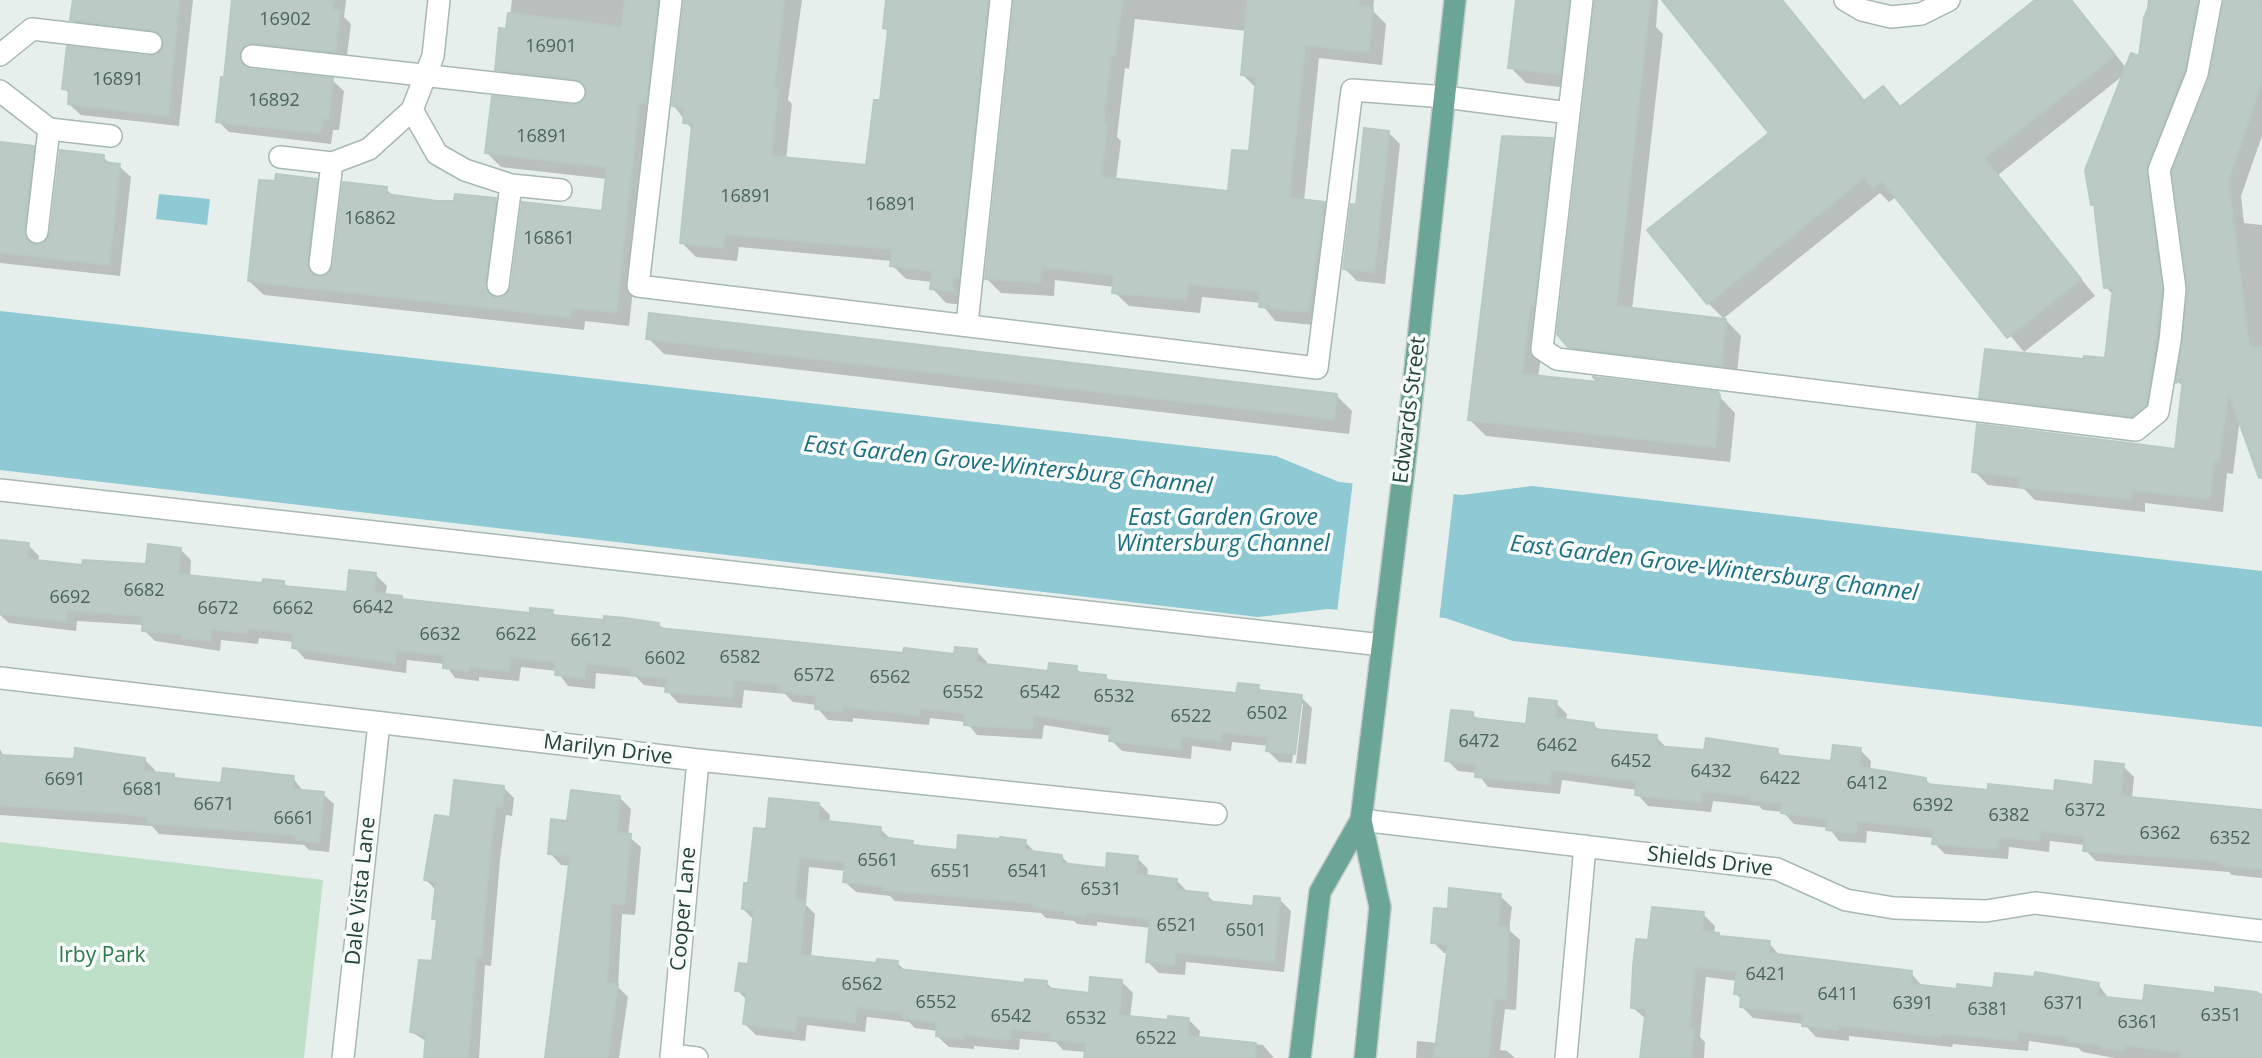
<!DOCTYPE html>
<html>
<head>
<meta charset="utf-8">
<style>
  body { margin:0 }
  canvas { display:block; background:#e6efeb }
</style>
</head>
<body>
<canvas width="2262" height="1058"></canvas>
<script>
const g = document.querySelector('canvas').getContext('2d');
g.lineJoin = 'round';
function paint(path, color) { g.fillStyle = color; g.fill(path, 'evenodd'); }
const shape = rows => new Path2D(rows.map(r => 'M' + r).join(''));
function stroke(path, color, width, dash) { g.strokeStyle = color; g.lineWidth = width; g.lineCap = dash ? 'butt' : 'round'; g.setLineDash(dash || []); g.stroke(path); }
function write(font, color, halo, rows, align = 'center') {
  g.font = font + ' "Open Sans",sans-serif'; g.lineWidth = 7; g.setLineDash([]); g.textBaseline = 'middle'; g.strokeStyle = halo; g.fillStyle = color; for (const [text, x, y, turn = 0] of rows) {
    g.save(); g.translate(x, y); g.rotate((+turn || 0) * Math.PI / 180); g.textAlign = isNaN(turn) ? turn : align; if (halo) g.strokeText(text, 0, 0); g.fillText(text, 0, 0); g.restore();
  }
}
paint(shape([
  [0,842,323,880,304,1058,0,1058]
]), '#bfe0c8');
paint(shape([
  [159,194,210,199,207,225,156,219],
  [0,311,1276,456,1339,482,1462,495,1532,486,2262,571,2262,727,1513,641,1445,618,1328,609,1258,617,0,470]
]), '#8ec9d4');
paint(shape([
  [1353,480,1454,491,1439,621,1337,613]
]), '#e6efeb');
paint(shape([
  [74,0,193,0,179,126,81,115,69,104,70,95,64,88,162,53,166,44,165,41,84,31,72,20],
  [234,0,346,0,344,17,351,24,346,63,253,59,250,66,250,71,332,80,344,91,339,130,333,130,331,144,229,132,218,121,226,80],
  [512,0,802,0,788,100,792,104,786,160,868,167,882,102,890,33,885,28,887,0,1374,0,1373,11,1386,24,1382,65,1319,58,1304,201,1324,203,1338,218,1322,326,1275,321,1261,303,1202,297,1200,313,1129,306,1114,292,1115,287,1055,280,1054,296,1001,293,987,279,1016,1,1005,6,965,305,946,303,932,288,932,282,906,279,892,265,892,261,739,247,737,261,696,257,682,243,693,131,674,106,686,1,679,2,652,116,629,326,585,321,584,330,264,295,249,281,316,180,330,194,320,278,331,274,386,189,394,197,437,202,495,200,509,214,498,299,509,295,603,213,607,179,501,167,487,153,585,102,589,92,510,82,496,68,508,31],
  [1135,19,1247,31,1243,75,1257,89,1250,153,1230,193,1116,180,1121,141,1117,137,1125,68,1129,69],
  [1518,0,1658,0,1656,27,1663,34,1632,310,1725,320,1708,303,1650,231,1772,133,1672,0,1783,0,1866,102,1883,88,1902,108,2037,0,2072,0,2127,69,2141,59,2148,0,2262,0,2262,136,2241,196,2244,223,2262,225,2262,480,2240,418,2233,474,2227,473,2223,512,2145,503,2145,512,2035,500,2024,489,1988,485,1974,471,2176,451,2184,387,2178,382,2212,77,2226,1,2220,1,2160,181,2175,304,2146,429,1995,411,1981,397,2085,361,2106,360,2114,296,2106,287,2096,208,2092,204,2125,74,1998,175,2095,296,2024,352,1896,197,1889,202,1880,193,1724,318,1741,336,1736,381,1586,362,1569,346,1597,3,1584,14,1576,89,1526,83,1510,67],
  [1388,132,1400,144,1385,284,1357,281,1345,269,1358,207],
  [1552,140,1568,156,1538,378,1717,394,1735,413,1730,462,1486,436,1470,420],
  [0,144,33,148,45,159,35,247,44,245,103,157,111,165,119,166,131,177,120,276,0,263],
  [648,338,1336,395,1352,411,1349,434,664,354],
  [0,542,28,545,39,556,38,562,84,567,147,566,180,549,191,560,190,577,264,585,284,583,289,588,349,594,376,575,387,586,385,596,404,601,531,615,552,612,557,617,659,624,665,631,904,655,955,656,976,651,987,662,987,666,1050,673,1076,668,1082,674,1105,676,1111,682,1238,695,1258,687,1264,692,1301,697,1312,708,1306,764,1279,762,1268,751,1269,746,1232,742,1231,751,1192,746,1191,759,1122,751,1111,740,1111,736,1044,725,1042,739,977,735,966,722,930,718,929,725,853,718,853,722,828,720,817,708,817,705,793,702,785,694,744,690,742,708,678,703,667,691,668,688,644,685,636,677,596,673,595,689,568,686,557,671,521,667,519,681,479,677,479,681,455,678,445,664,407,660,406,673,305,659,294,647,294,642,259,638,258,644,221,640,220,651,155,641,144,630,144,625,77,621,76,631,9,623,0,615],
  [1299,704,1303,704,1296,763,1292,763],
  [1556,703,1567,714,1566,721,1593,724,1600,731,1656,737,1667,748,1706,751,1777,751,1784,758,1833,763,1860,750,1871,761,1870,771,1926,780,1932,786,2055,793,2094,787,2123,766,2134,777,2132,799,2262,812,2262,878,2232,875,2229,872,2096,861,2085,850,2085,845,2050,841,2049,852,2009,847,2008,859,1945,854,1934,843,1934,838,1867,831,1866,843,1839,841,1829,828,1794,824,1783,812,1763,810,1759,806,1713,801,1711,812,1648,806,1637,794,1637,790,1562,780,1560,794,1488,787,1477,773,1458,771,1447,760,1472,714,1479,720,1527,726],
  [0,749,4,757,37,761,37,757,75,761,144,759,155,770,154,774,223,785,293,778,303,791,323,794,334,804,329,852,309,850,304,845,159,834,152,826,0,815],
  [504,788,514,798,512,816,506,815,500,860,491,966,485,965,479,1058,425,1058,427,1042,412,1032,434,963,438,923,434,918,437,891,426,880,451,819],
  [619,797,631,809,628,836,641,847,635,915,622,914,618,987,628,997,619,1058,546,1058,571,866,561,865,550,853,569,823],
  [819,804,830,815,829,823,880,829,892,840,912,843,916,847,959,852,1025,842,1037,854,1061,856,1071,866,1107,870,1137,858,1148,869,1147,877,1176,880,1187,891,1207,895,1216,904,1255,908,1280,900,1291,911,1284,972,1186,962,1185,975,1159,973,1148,962,1151,928,1097,922,1097,926,1077,924,1074,921,1046,918,1041,913,895,901,890,896,856,892,844,881,846,871,809,867,806,905,815,914,811,958,878,965,897,963,906,971,1026,985,1046,982,1054,991,1090,995,1122,982,1133,993,1130,1018,1169,1022,1189,1020,1200,1031,1199,1039,1263,1045,1274,1058,1086,1058,1086,1052,1063,1050,1056,1042,1020,1039,1019,1050,974,1046,974,1049,949,1047,937,1036,938,1031,915,1028,909,1022,867,1017,865,1032,807,1025,805,1041,756,1035,745,1024,748,1001,737,990,750,966,754,920,743,909,749,885,767,831],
  [1500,896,1512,907,1509,930,1520,940,1516,1010,1505,1009,1500,1050,1507,1051,1515,1058,1416,1058,1417,1041,1438,1043,1449,954,1444,953,1433,942,1449,911],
  [1703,914,1715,926,1714,934,1722,938,1769,943,1780,956,1911,973,1923,987,1959,991,2098,984,2109,999,2145,1003,2216,995,2262,996,2262,1058,2114,1058,2083,1052,2078,1048,2029,1041,2028,1051,1953,1044,1952,1047,1849,1036,1849,1041,1816,1037,1804,1024,1753,1018,1741,1006,1742,1000,1736,994,1737,981,1706,977,1700,1037,1705,1042,1704,1058,1642,1058,1646,1019,1632,1007,1650,942]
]), '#0003');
const building = shape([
  [73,0,179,0,168,116,68,104,69,90,62,89,67,46,150,56,161,51,164,44,159,33,153,30,70,20,73,0],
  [232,0,334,0,332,10,340,11,335,52,253,43,242,48,239,55,244,66,250,69,333,78,328,119,322,119,320,133,216,122,221,77,224,78,232,0],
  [625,0,658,0,646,103,639,102,616,312,571,308,570,317,248,281,259,180,275,181,276,174,317,179,307,263,312,274,319,277,330,272,333,266,343,182,387,187,386,194,437,201,454,201,455,194,496,198,485,284,491,296,504,297,511,287,522,202,602,211,607,167,485,153,492,96,573,105,584,100,587,93,582,82,576,79,495,70,499,28,506,29,508,13,622,27,625,0],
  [684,0,784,0,774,88,778,88,771,156,866,165,874,100,880,100,888,29,883,28,886,0,988,0,959,277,953,276,952,291,930,289,932,271,890,266,892,249,725,234,723,248,680,243,692,124,683,123,685,108,672,106,684,0],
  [1014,0,1122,0,1115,55,1111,55,1103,124,1107,125,1101,177,1228,191,1232,150,1249,151,1256,77,1241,75,1248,0,1359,0,1359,6,1373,8,1368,52,1305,45,1289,198,1325,202,1308,312,1259,307,1260,291,1188,284,1186,299,1112,293,1114,275,1042,267,1040,282,985,279,1014,0],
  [1516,0,1569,0,1560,74,1508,68,1516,0],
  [1595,0,1650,0,1616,306,1726,319,1721,366,1568,347,1557,334,1595,0],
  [1662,0,1782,0,1864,101,1883,86,1900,107,2035,0,2071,0,2115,55,1984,158,2081,279,2007,338,1882,181,1872,188,1864,178,1707,304,1647,230,1769,133,1662,0],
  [2151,0,2198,0,2184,70,2147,166,2162,289,2146,405,2132,416,1979,398,1985,349,2083,359,2084,356,2105,358,2113,287,2104,288,2094,204,2091,205,2085,170,2131,53,2139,56,2144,18,2151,0],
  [2224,0,2262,0,2262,81,2228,181,2249,347,2262,347,2262,477,2259,478,2228,391,2219,461,2214,460,2210,499,2132,490,2131,499,2019,487,2021,477,1972,472,1977,424,2175,449,2183,378,2176,383,2188,290,2172,172,2209,79,2224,0],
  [1364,128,1389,131,1374,272,1343,269,1351,204,1356,205,1364,128],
  [1502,136,1553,138,1534,307,1530,302,1522,374,1598,382,1593,377,1718,392,1720,395,1715,447,1468,420,1502,136],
  [0,142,34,146,24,230,25,238,35,245,43,244,50,234,60,150,104,155,103,162,120,164,109,265,0,252,0,142],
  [649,313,1337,394,1334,419,646,339,649,313],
  [0,540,29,543,27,559,82,565,83,560,146,564,148,544,181,548,178,574,262,583,263,579,284,581,284,586,347,592,349,570,376,573,374,593,402,596,402,599,530,613,530,608,553,610,552,615,604,620,604,616,625,618,659,623,659,628,903,653,904,648,954,654,955,647,977,649,976,663,1048,671,1049,663,1077,666,1076,672,1106,675,1106,680,1236,693,1238,683,1259,685,1258,690,1302,695,1295,754,1266,751,1268,737,1222,732,1221,741,1182,736,1180,749,1109,741,1111,727,1033,715,1032,729,964,725,965,713,920,708,919,715,843,707,842,712,815,709,816,696,780,691,781,685,734,679,732,697,665,692,667,678,631,675,632,668,586,663,584,678,555,675,556,662,511,657,509,671,469,667,468,671,443,668,444,655,396,650,395,663,292,648,293,633,248,628,247,633,211,629,210,641,182,638,183,634,142,631,143,616,67,610,66,621,0,614,0,540],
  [1529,698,1557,701,1555,718,1594,723,1594,729,1657,735,1656,746,1704,750,1706,738,1778,749,1777,755,1831,761,1833,745,1861,748,1859,767,1926,778,1926,784,1988,790,1988,784,2054,791,2055,780,2093,785,2095,761,2124,764,2120,796,2262,810,2262,869,2219,865,2220,861,2083,851,2085,836,2040,831,2039,841,1999,837,1997,849,1932,844,1934,829,1857,821,1856,833,1826,830,1828,819,1781,813,1782,803,1750,800,1751,796,1702,791,1701,802,1635,795,1637,781,1551,770,1550,784,1475,777,1477,764,1445,761,1451,710,1473,712,1473,718,1526,724,1529,698],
  [75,748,145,758,143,771,174,774,174,778,221,783,223,768,294,776,292,789,324,792,319,842,296,840,297,835,147,823,147,817,115,813,0,805,0,755,74,759,75,748],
  [454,780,504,786,502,807,496,806,490,849,481,957,476,956,468,1058,424,1058,426,1034,410,1032,419,960,432,961,437,919,432,919,436,882,424,880,435,815,450,817,454,780],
  [571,790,620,796,616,832,631,834,624,905,611,903,607,983,618,984,607,1058,545,1058,570,856,548,854,551,819,567,821,571,790],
  [769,798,819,803,818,820,881,827,880,837,913,841,912,845,957,850,958,835,999,839,1000,837,1026,840,1024,850,1062,855,1061,863,1106,868,1107,853,1138,856,1136,874,1177,879,1176,890,1208,893,1207,901,1253,906,1254,896,1280,898,1274,962,1176,952,1174,965,1146,962,1150,919,1087,912,1086,916,1065,914,1065,911,1033,907,1033,903,883,890,883,886,843,882,845,862,799,857,795,900,805,902,800,955,876,963,877,959,898,961,897,969,1024,983,1025,979,1047,981,1046,988,1089,993,1090,977,1122,980,1119,1015,1168,1020,1168,1016,1189,1018,1188,1036,1256,1043,1255,1058,1084,1058,1086,1043,1050,1039,1051,1033,1010,1029,1009,1040,964,1035,963,1039,936,1036,937,1022,902,1018,903,1013,856,1007,855,1022,797,1015,795,1031,743,1024,747,992,735,991,739,963,748,964,754,910,742,909,744,883,748,883,754,828,766,829,769,798],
  [1449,888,1501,894,1498,926,1509,927,1506,1000,1494,998,1488,1058,1434,1058,1448,944,1431,943,1434,908,1448,909,1449,888],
  [1652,907,1704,912,1702,930,1719,933,1719,936,1770,941,1768,953,1912,971,1911,984,1957,989,1957,984,1993,988,1995,973,2034,977,2035,972,2099,983,2097,996,2143,1001,2145,985,2215,993,2215,987,2256,992,2262,995,2262,1058,2181,1058,2182,1052,2124,1045,2124,1050,2102,1048,2102,1045,2069,1041,2070,1037,2018,1031,2017,1041,1941,1033,1941,1037,1838,1025,1838,1030,1802,1026,1804,1014,1740,1007,1741,995,1734,994,1737,971,1695,967,1689,1029,1694,1029,1691,1058,1640,1058,1646,1009,1631,1008,1633,967,1636,939,1648,940,1652,907]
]);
paint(building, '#bbcac4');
stroke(building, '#b8c9c2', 2);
const minor = shape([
  [671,0,638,286,1317,368,1352,90,1445,97,1569,113],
  [1582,0,1542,349,1557,359,2136,430,2158,412,2170,341,2175,289,2159,170,2197,74,2211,0],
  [1845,0,1862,10,1891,17,1921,14,1949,0],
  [0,55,32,29,151,43],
  [252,56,574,92],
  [0,91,49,129,111,136],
  [412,110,437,154,465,170,511,185,561,190],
  [280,157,332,163,369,149,412,110,433,56,439,0],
  [37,232,49,129],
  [320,264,332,163],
  [498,285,511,185],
  [967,324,1001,0],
  [0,490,1382,645],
  [0,678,698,760,1216,814],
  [1361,820,1777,869,1846,900,1894,908,1986,911,2035,903,2262,931],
  [671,1055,697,1058],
  [343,1058,379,723],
  [671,1058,698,760],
  [1566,1058,1585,846]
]);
const major = shape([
  [1300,1058,1320,892,1361,820],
  [1365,1058,1380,907,1361,820,1406,452,1455,0]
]);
stroke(minor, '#a8b8b2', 24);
stroke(major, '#c2cac8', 24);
stroke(minor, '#fff', 21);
stroke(major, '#6aa596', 21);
write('18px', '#4a645c', null, [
  ["16902",285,20],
  ["16901",551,47],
  ["16891",118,80],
  ["16892",274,101],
  ["16891",542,137],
  ["16891",746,197],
  ["16891",891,205],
  ["16862",370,219],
  ["16861",549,239],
  ["6682",144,591],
  ["6692",70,598],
  ["6642",373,608],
  ["6672",218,609],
  ["6662",293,609],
  ["6632",440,635],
  ["6622",516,635],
  ["6612",591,641],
  ["6582",740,658],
  ["6602",665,659],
  ["6572",814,676],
  ["6562",890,678],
  ["6552",963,693],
  ["6542",1040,693],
  ["6532",1114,697],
  ["6502",1267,714],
  ["6522",1191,717],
  ["6472",1479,742],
  ["6462",1557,746],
  ["6452",1631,762],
  ["6432",1711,772],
  ["6422",1780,779],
  ["6691",65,780],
  ["6412",1867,784],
  ["6681",143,790],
  ["6671",214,805],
  ["6392",1933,806],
  ["6372",2085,811],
  ["6382",2009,816],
  ["6661",294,819],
  ["6362",2160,834],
  ["6352",2230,839],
  ["6561",878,861],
  ["6551",951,872],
  ["6541",1028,872],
  ["6531",1101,890],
  ["6521",1177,926],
  ["6501",1246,931],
  ["6421",1766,975],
  ["6562",862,985],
  ["6411",1838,995],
  ["6552",936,1003],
  ["6391",1913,1004],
  ["6371",2064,1004],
  ["6381",1988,1010],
  ["6351",2221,1016],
  ["6542",1011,1017],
  ["6532",1086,1019],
  ["6361",2138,1023],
  ["6522",1156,1039]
]);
write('21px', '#24423a', '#f7fbf9', [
  ["Edwards Street",1410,410,-83],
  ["Marilyn Drive",608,750,7],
  ["Shields Drive",1710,862,7],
  ["Dale Vista Lane",361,891,-84],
  ["Cooper Lane",684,909,-85]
]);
write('21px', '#2d7a4b', '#f7fbf9', [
  ["Irby Park",102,956]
]);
write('italic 23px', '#1c6f80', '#f7fbf9', [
  ["East Garden Grove-Wintersburg Channel",1008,466,6],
  ["East Garden Grove",1223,518],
  ["Wintersburg Channel",1223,544],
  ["East Garden Grove-Wintersburg Channel",1714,569,7]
]);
</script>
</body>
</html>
